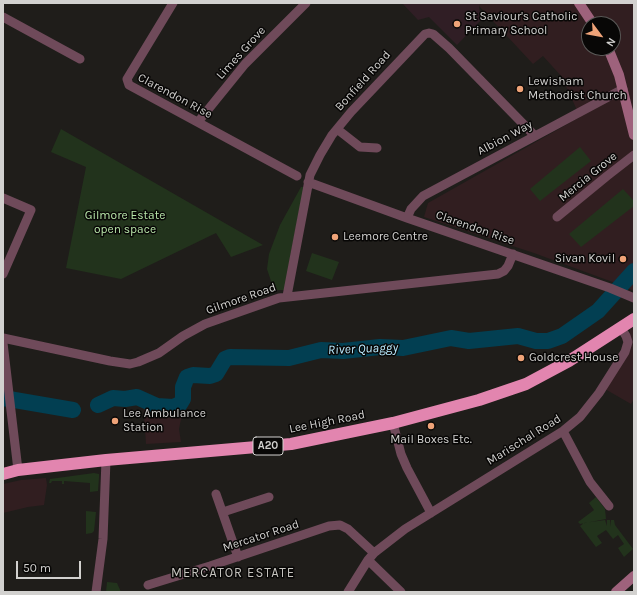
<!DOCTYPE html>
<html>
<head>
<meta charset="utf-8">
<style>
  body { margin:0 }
  #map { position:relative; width:637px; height:595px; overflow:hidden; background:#1f1d1a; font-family:Karla,sans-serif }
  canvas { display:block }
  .frame { position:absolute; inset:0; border:4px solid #d2d1cf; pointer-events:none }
  .north { position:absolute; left:581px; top:16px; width:40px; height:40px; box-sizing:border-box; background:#080706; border:1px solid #595856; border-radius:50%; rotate:122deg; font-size:11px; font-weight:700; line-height:16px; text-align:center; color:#d2d1cf }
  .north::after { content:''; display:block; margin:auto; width:14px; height:18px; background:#efa378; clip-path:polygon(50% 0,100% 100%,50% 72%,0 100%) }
  .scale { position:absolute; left:16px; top:561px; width:65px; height:18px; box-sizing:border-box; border:2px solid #d2d1cf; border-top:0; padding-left:5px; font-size:12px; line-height:14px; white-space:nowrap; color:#d2d1cf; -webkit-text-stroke:3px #080706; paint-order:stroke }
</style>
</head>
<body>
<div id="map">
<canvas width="637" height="595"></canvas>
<div class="frame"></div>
<div class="north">N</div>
<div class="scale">50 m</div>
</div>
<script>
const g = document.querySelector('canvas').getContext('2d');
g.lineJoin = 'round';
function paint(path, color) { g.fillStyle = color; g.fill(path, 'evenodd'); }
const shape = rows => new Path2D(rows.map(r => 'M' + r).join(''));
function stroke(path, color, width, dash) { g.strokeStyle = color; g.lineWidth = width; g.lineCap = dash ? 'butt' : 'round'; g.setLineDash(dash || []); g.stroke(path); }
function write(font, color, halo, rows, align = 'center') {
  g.font = font + ' Karla,sans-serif'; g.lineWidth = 3; g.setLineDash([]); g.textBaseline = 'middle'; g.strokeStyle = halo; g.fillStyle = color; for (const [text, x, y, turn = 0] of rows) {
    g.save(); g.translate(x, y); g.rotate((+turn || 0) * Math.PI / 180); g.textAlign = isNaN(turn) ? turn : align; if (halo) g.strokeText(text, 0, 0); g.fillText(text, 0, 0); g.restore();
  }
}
paint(shape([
  [481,3,634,3,634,291,618,284,534,253,424,217,428,203,580,117,562,77,543,56,533,64,479,6],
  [589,24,613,24,613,48,589,48],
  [634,327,634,399,631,404,605,389,630,340,630,329],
  [143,401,158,410,172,411,181,407,182,414,179,429,181,442,146,444],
  [46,478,47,485,44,505,28,507,3,513,3,484,21,480]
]), '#311e20');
paint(shape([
  [402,3,481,3,479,6,480,14,484,17,457,45,429,17,418,20]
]), '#301e25');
paint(shape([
  [61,129,263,245,231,257,216,233,121,279,66,268,86,167,51,152],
  [580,147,591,161,540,201,530,189],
  [301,187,304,187,291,252,285,290,274,290,267,269,269,254,280,225],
  [623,189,634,201,634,206,581,247,569,234],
  [312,253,339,262,332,280,306,271],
  [94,473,99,474,99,477,98,491,90,492,90,483,64,481,64,484,62,484,62,481,52,481,51,483,49,483,50,479],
  [596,497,605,509,606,519,580,524,578,522,594,510,589,503],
  [86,511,96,512,94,531,92,533,86,534],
  [605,520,607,526,607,520,610,520,611,527,611,520,614,520,615,525,633,549,624,557,618,548,624,544,618,535,613,539,606,530,597,536,602,543,596,547,580,526,584,523],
  [107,582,117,583,121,592,106,592]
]), '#22331c');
stroke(shape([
  [3,398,73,410],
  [98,405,113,398,125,399,137,397,157,406,173,407,180,404,183,399,183,387,187,377,193,375,210,376,216,374,225,359,230,357,289,358,321,350,343,351,380,347,403,348,451,338,469,341,518,336,536,341,548,341,562,336,598,311,634,271]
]), '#023f52', 16);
stroke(shape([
  [173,3,127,79,129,85,297,176],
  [3,17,80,59],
  [198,122,245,64,306,3],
  [337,129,360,147,377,148],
  [308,182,407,218,610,288,634,298],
  [3,198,31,210,3,274],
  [557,217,607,176,634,155],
  [407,218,411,209,423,196,623,89],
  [287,296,310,175,320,155,332,135,351,112,425,34,429,33,433,34,449,48,535,136],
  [3,338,110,361,130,364,138,362,159,353,183,336,205,324,279,298,498,274,504,271,508,266,513,254],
  [3,343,18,470],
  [393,423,401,454,407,468,431,513],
  [563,431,590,482,609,506],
  [216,494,238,557],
  [223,512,269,497],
  [368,560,401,592],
  [148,585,210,566,329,526,340,525,348,529,374,553],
  [96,592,103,539,106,460],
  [348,592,368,560,374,553,405,529,563,431,580,417,599,393,625,352,628,342,626,336,621,328]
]), '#6f4a5a', 9);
stroke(shape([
  [579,3,593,24],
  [608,48,619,75,634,135],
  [616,592,634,576]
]), '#9e627c', 10);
stroke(shape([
  [3,474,18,470,106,460,291,444,393,423,479,400,526,384,569,361,634,319]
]), '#e285af', 12);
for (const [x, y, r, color] of [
  [457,24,4,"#efa378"],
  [520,89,4,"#efa378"],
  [335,237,4,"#efa378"],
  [623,259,4,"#efa378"],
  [521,358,4,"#efa378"],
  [115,421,4,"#efa378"],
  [431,426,4,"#efa378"]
]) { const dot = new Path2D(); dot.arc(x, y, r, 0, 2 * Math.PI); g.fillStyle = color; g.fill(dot); stroke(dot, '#080706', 1.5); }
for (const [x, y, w] of [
  [268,446,30]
]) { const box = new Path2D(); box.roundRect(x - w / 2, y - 9, w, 18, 3); g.fillStyle = '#080706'; g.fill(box); stroke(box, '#d2d1cf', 1); }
write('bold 11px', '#d2d1cf', null, [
  ["A20",268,446]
]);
write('12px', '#d2d1cf', '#080706', [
  ["St Saviour's Catholic",465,17],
  ["Primary School",465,31],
  ["Lewisham",528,82],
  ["Methodist Church",528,96],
  ["Leemore Centre",343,237],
  ["Sivan Kovil",615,259,"right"],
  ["Goldcrest House",529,358],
  ["Lee Ambulance",123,414],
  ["Station",123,428],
  ["Mail Boxes Etc.",431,440,"center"]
], 'left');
write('12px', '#d2d1cf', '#080706', [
  ["Limes Grove",241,53,-48],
  ["Bonfield Road",363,81,-48],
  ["Clarendon Rise",175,96,28],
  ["Albion Way",505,138,-28],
  ["Mercia Grove",588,177,-39],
  ["Clarendon Rise",475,228,19],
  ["Gilmore Road",241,299,-19],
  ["Lee High Road",327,422,-11],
  ["Marischal Road",524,440,-32],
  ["Mercator Road",261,536,-18]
]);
write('12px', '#b7e4a8', '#080706', [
  ["Gilmore Estate",125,216],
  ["open space",125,230]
]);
write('italic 13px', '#baebff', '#080706', [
  ["River Quaggy",363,349,-2]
]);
g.letterSpacing = '1px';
write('13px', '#c6c4bf', '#080706', [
  ["MERCATOR ESTATE",233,573]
]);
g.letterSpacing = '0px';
</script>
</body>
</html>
